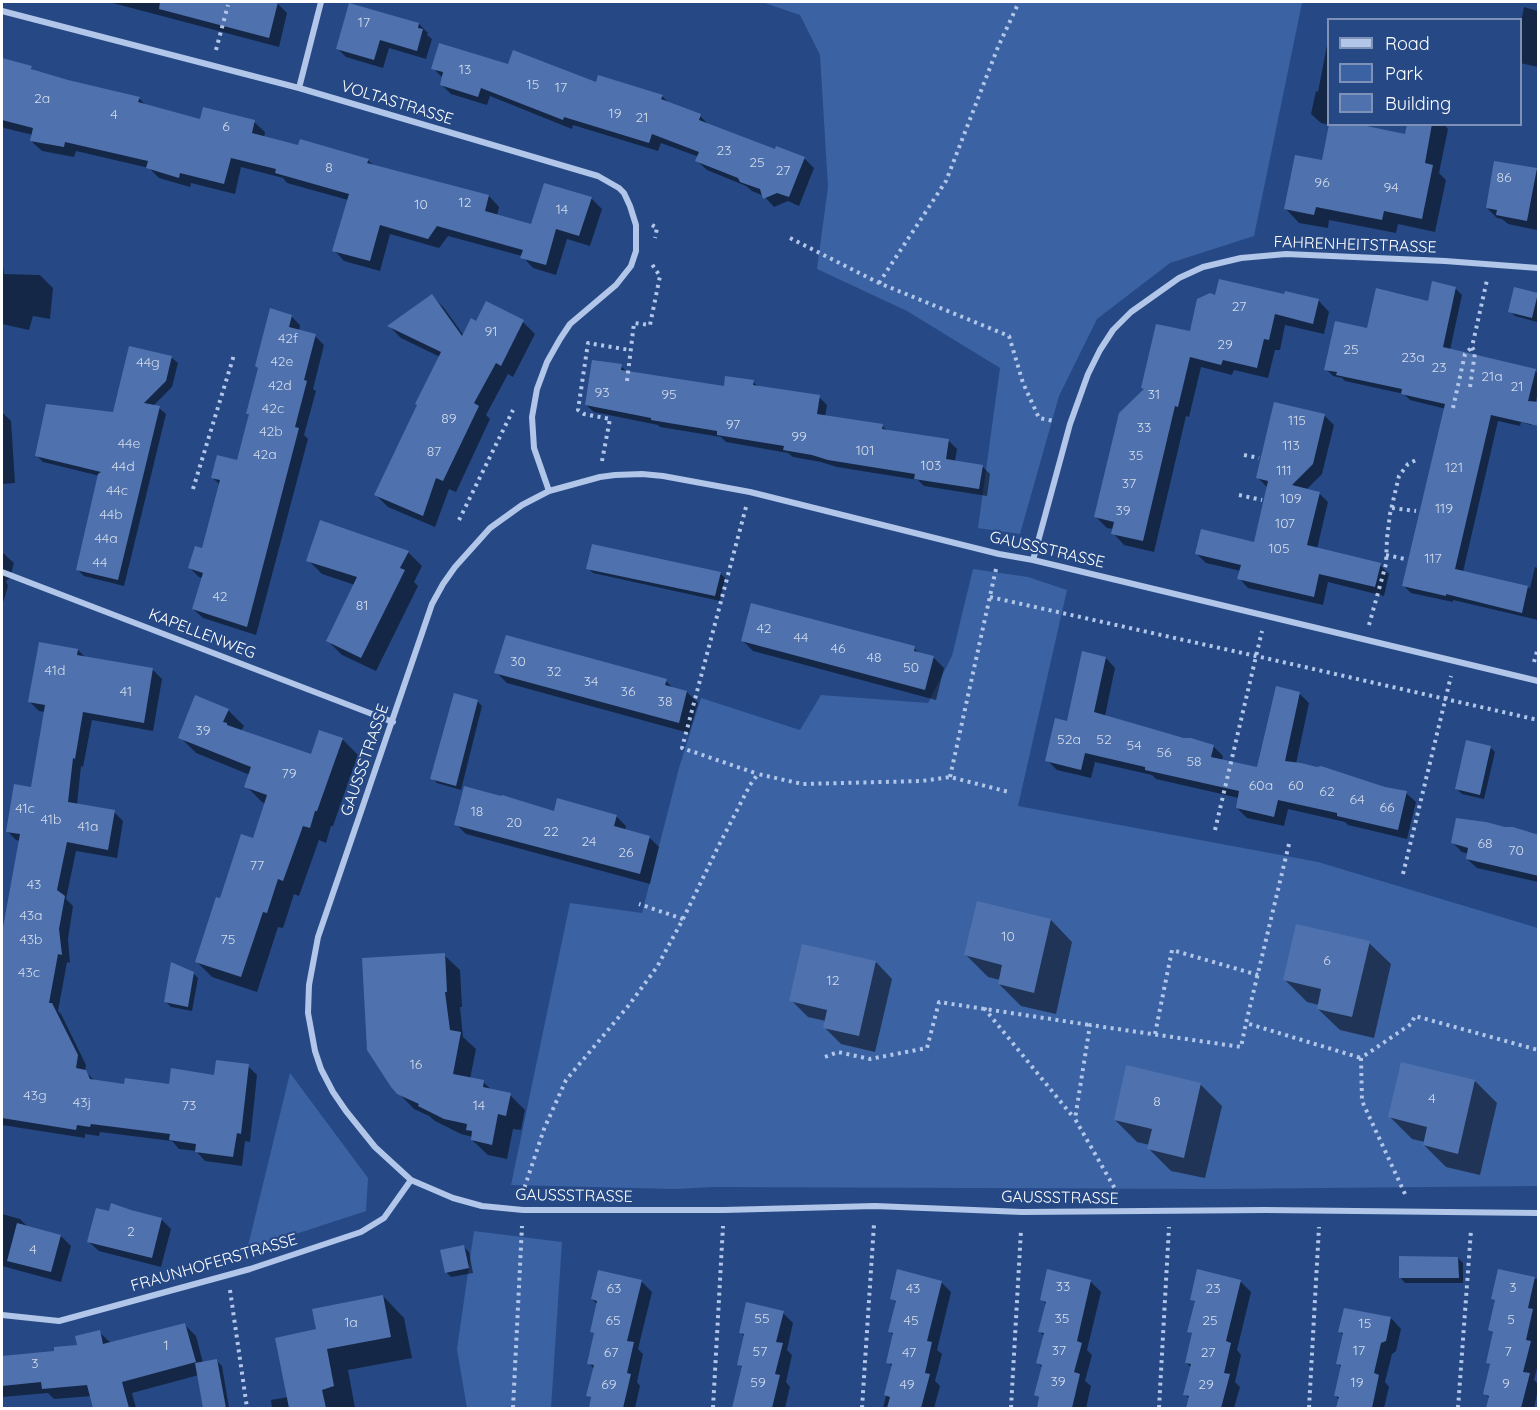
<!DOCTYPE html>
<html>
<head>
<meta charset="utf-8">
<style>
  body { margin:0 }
  #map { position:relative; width:1540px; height:1410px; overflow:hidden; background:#264986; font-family:Quicksand,sans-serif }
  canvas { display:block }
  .frame { position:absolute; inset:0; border:3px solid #fff; pointer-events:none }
  .legend { position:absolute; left:1327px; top:18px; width:195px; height:108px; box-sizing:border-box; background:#264986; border:2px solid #7d92b6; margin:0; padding:8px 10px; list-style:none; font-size:18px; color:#fff }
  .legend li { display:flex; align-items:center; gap:12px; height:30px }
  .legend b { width:30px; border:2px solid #7d92b6 }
</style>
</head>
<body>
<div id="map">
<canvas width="1540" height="1410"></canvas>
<div class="frame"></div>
<ul class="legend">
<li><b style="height:8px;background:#b1c6e8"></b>Road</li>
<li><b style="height:16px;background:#3b62a3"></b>Park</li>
<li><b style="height:16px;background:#4f72ae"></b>Building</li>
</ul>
</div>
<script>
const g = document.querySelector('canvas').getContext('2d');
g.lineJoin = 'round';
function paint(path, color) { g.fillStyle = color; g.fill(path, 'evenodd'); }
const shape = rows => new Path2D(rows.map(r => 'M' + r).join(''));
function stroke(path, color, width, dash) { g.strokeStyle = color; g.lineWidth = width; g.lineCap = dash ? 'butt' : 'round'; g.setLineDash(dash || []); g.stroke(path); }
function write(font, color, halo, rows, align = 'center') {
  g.font = font + ' Quicksand,sans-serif'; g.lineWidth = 4.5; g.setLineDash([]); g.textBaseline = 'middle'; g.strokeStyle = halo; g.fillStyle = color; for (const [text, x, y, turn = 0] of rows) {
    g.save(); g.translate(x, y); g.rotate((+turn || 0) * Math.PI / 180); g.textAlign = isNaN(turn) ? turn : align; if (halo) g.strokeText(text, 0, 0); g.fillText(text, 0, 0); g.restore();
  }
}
paint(shape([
  [762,2,1304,2,1302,3,1254,236,1170,263,1097,319,1059,396,1020,534,978,528,1000,368,907,311,817,269,828,187,820,55,800,15],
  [973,569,1028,577,1067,590,1018,806,1318,862,1538,928,1538,1186,1217,1189,715,1187,674,1189,511,1185,570,903,642,913,679,768,701,698,800,730,821,695,928,703,952,656],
  [290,1073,368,1178,366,1211,247,1250],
  [474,1231,562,1242,551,1408,467,1408,457,1349]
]), '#3b62a3');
paint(shape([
  [109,2,271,2,277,3,287,13,279,47],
  [1524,7,1538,11,1538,67,1520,63,1520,27],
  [419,24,428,33,427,35,432,39,426,59,389,48,383,68,346,57,337,48],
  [1328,40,1328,124,1349,124,1407,136,1409,124,1444,124,1448,129,1439,173,1446,180,1435,232,1398,224,1396,233,1329,220,1328,228,1299,223,1286,209,1323,162,1330,125,1321,123,1311,114,1316,91,1318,92],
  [2,65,31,68,35,72,68,81,139,98,147,107,201,121,254,122,265,132,264,138,299,147,368,160,374,166,489,196,499,207,497,216,532,226,545,185,592,199,602,209,590,246,567,239,556,275,533,268,522,256,448,236,439,248,390,234,380,271,344,261,334,250,348,200,287,183,283,178,241,167,235,194,191,183,190,187,159,178,149,168,76,151,74,157,42,151,31,141,33,135,4,128,2,125],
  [509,66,662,96,670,104,700,116,710,126,776,151,804,158,814,168,799,206,788,201,774,207,764,196,752,191,746,186,707,170,697,161,699,157,661,143,658,151,573,125,572,129,490,96,487,105,451,94,441,84,443,78,433,68],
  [1495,163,1538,170,1538,223,1537,230,1508,224,1502,219,1497,218,1487,208],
  [2,256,4,274,40,275,53,288,50,319,33,316,29,330,2,324],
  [1455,288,1462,295,1450,350,1535,370,1538,374,1538,392,1531,425,1521,422,1520,426,1498,421,1463,572,1530,588,1535,567,1538,568,1538,620,1453,600,1453,602,1411,593,1404,586,1446,409,1410,400,1404,394,1345,381,1342,378,1333,376,1326,369,1368,330,1429,303],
  [1537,294,1538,296,1538,315,1537,322,1515,316,1510,311],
  [432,296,444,308,464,336,476,323,523,322,535,334,513,377,508,374,486,415,490,419,456,492,449,489,435,527,388,507,376,495,440,357,401,338,389,326],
  [1285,296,1318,300,1329,312,1324,334,1285,325,1280,350,1275,350,1268,378,1234,370,1232,375,1201,367,1189,417,1186,416,1154,552,1124,545,1113,533,1114,529,1107,528,1096,517,1145,390,1191,333],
  [291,316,300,325,299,331,315,336,324,345,313,389,316,391,304,435,308,439,256,635,203,618,193,609,203,578,199,577,190,568,203,550,220,485,213,478,238,462,251,416,248,413],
  [171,357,178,363,172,387,153,406,159,408,166,414,124,586,84,576,77,569,100,476,43,462,37,456,115,413],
  [621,366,628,373,725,388,753,382,759,387,819,397,827,405,825,417,882,426,888,431,949,441,957,449,955,461,982,466,990,474,987,496,924,486,918,480,837,467,821,462,793,457,788,453,726,442,721,437,660,427,658,425,594,412,586,405],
  [2,412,11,421,15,483,2,484],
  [1325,416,1334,425,1322,474,1306,490,1319,493,1328,502,1317,549,1380,565,1389,574,1384,596,1328,582,1323,605,1248,588,1239,578,1241,571,1206,563,1197,554,1255,544,1267,487,1258,478],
  [2,552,14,563,10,578,6,581,8,586,2,606],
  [408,552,422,566,414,582,418,586,376,671,342,655,327,640,355,585,322,574,308,560],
  [588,568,720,573,725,578,720,601,593,573],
  [742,640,914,648,920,654,933,657,944,668,936,700,753,651],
  [78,650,85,657,152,669,162,679,153,731,92,720,83,767,81,766,77,805,114,812,123,821,117,858,76,851,66,899,73,906,68,939,70,963,67,962,58,1011,61,1014,86,1065,85,1071,95,1081,125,1086,170,1086,215,1076,248,1066,257,1075,250,1142,245,1141,242,1166,205,1161,196,1151,179,1149,172,1141,100,1132,99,1136,85,1134,85,1138,2,1125,2,965,32,970,2,940,20,841,16,840,7,831,32,789,45,712,39,711,30,702],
  [1106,658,1115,668,1105,716,1213,746,1223,756,1222,761,1259,768,1299,693,1309,703,1296,764,1384,788,1406,793,1416,802,1407,839,1348,825,1345,822,1288,809,1284,826,1247,818,1237,808,1239,798,1156,779,1152,775,1095,762,1091,778,1057,770,1047,760],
  [496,672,666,681,674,689,687,692,698,703,689,733,507,683],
  [477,701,482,706,461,790,437,783,432,778],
  [228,710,244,726,241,731,312,756,342,739,358,755,333,826,331,826,326,843,319,840,299,896,294,894,283,928,278,927,257,992,212,977,196,961,221,900,254,840,266,804,262,802,246,786,250,775,196,753,180,737],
  [1490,747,1495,752,1484,799,1462,794,1457,789],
  [555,812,616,816,626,826,625,830,649,837,659,847,650,884,466,834,456,824],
  [1538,836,1538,882,1477,868,1467,859,1469,854,1462,852,1453,843],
  [1051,920,1072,942,1056,1014,1021,1006,999,984,1000,980,988,977,966,955],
  [1369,943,1391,964,1374,1038,1340,1030,1318,1009,1319,1005,1307,1002,1285,980],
  [444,955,460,970,462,1007,460,1007,463,1037,476,1049,470,1079,483,1082,493,1091,510,1095,525,1110,521,1130,513,1129,507,1159,488,1155,472,1140,473,1137,461,1134,435,1121,429,1116,414,1109,392,1086],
  [876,962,892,979,875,1052,841,1044,825,1028,826,1021,808,1017,791,1000],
  [193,973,198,978,192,1011,171,1007,166,1002],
  [1402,1064,1475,1081,1497,1103,1480,1175,1446,1167,1424,1145,1425,1142,1412,1139,1390,1117],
  [1200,1084,1222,1106,1205,1178,1171,1171,1149,1149,1150,1145,1137,1142,1115,1120],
  [2,1214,20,1219,29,1228,61,1236,71,1246,61,1282,2,1266],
  [161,1219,171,1229,161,1267,99,1251,89,1242],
  [464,1247,469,1252,473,1273,451,1277,446,1272],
  [1458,1258,1463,1263,1463,1283,1405,1283,1400,1277],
  [1499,1270,1538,1279,1538,1342,1537,1349,1538,1351,1538,1364,1534,1380,1538,1384,1538,1390,1534,1408,1487,1408,1490,1399,1485,1394,1491,1366,1487,1362,1494,1334,1490,1330,1496,1302,1493,1298],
  [641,1281,652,1292,638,1349,643,1354,637,1382,640,1386,635,1408,590,1408,592,1399,588,1395,594,1369,589,1363,596,1335,592,1331,598,1305,592,1299],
  [1090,1281,1101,1292,1087,1350,1092,1355,1085,1381,1091,1386,1086,1408,1038,1408,1040,1399,1036,1395,1043,1368,1038,1363,1044,1336,1040,1332,1047,1305,1042,1300],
  [1240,1281,1251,1292,1237,1350,1241,1355,1235,1382,1240,1387,1234,1408,1187,1408,1190,1399,1185,1395,1192,1368,1186,1363,1193,1335,1189,1331,1196,1303,1192,1299],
  [941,1282,951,1292,937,1350,942,1354,935,1381,940,1386,934,1408,883,1408,893,1368,888,1362,894,1336,890,1332,897,1303,892,1299],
  [383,1296,404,1318,412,1358,348,1370,355,1408,272,1408,271,1400,288,1397,317,1331],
  [783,1313,793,1323,787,1350,792,1355,786,1382,790,1387,785,1408,738,1408,743,1369,739,1364,745,1337,740,1332],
  [1391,1318,1401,1329,1396,1351,1392,1354,1385,1382,1389,1387,1384,1408,1338,1408,1340,1400,1335,1396,1342,1368,1338,1364,1344,1336,1340,1332],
  [184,1324,196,1336,203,1363,217,1361,222,1366,229,1408,205,1408,199,1375,132,1393,136,1408,95,1408,92,1396,54,1399,48,1393,2,1397,2,1357,56,1352,79,1346,99,1332,111,1343]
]), '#0007');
paint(shape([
  [160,2,278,2,269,38,159,9],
  [349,3,419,23,418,28,423,29,417,51,380,40,374,60,336,49],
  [439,43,508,64,513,50,596,82,598,75,663,95,661,99,701,114,699,120,775,149,776,146,805,157,789,197,777,193,763,199,760,189,740,182,738,178,695,161,699,152,652,134,649,143,564,117,563,120,481,88,478,97,440,85,443,72,431,69],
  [2,58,32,66,31,69,68,80,140,97,138,102,200,119,203,107,255,120,252,133,298,145,300,139,369,159,367,163,489,195,485,211,531,224,544,183,592,197,579,236,556,229,546,265,520,258,523,250,437,226,428,239,380,225,370,261,332,251,349,194,275,173,276,169,231,158,224,184,180,173,179,178,146,168,148,161,65,142,64,147,30,141,33,128,2,120],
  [1329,124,1357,124,1405,134,1407,124,1432,124,1425,163,1433,165,1422,219,1384,211,1382,220,1316,207,1314,215,1284,209,1295,155,1322,160],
  [1494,161,1537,168,1527,221,1496,215,1497,210,1486,208],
  [1219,279,1284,294,1285,291,1319,299,1313,324,1275,314,1269,340,1264,339,1257,368,1223,360,1221,365,1190,357,1178,407,1175,406,1143,541,1111,534,1114,522,1094,517,1119,413,1144,389,1141,388,1156,324,1190,331,1197,299,1210,293,1215,295],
  [1432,281,1456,287,1443,347,1536,369,1528,401,1539,402,1539,426,1491,415,1455,569,1528,586,1522,613,1446,594,1446,596,1402,586,1445,404,1401,394,1402,389,1336,375,1337,372,1324,370,1335,321,1367,328,1376,288,1428,301],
  [1514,287,1538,293,1532,318,1508,312],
  [432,294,462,336,471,318,476,321,486,301,524,320,501,366,496,363,474,403,479,406,443,481,436,478,423,516,374,495,417,405,415,404,441,352,387,326],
  [270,308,292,315,289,327,316,334,304,380,307,381,295,427,299,428,247,627,192,609,203,573,188,568,195,546,202,548,220,480,211,478,217,455,237,460,249,414,246,414,258,368,255,366],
  [129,346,172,356,166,381,144,403,160,406,118,580,76,570,98,474,101,472,35,456,46,404,113,412],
  [592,360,622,364,621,370,724,386,725,376,754,380,753,385,820,395,817,414,883,424,882,429,949,439,946,459,983,465,979,489,914,479,915,474,828,460,812,455,783,450,784,446,717,435,717,431,651,420,651,418,585,405],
  [1274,402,1325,414,1313,464,1292,485,1320,492,1307,545,1381,563,1375,587,1319,574,1314,597,1237,579,1241,565,1195,554,1201,529,1254,542,1268,481,1256,478],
  [320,520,409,551,400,568,405,570,361,658,326,641,357,577,306,561],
  [592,544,721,572,715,596,586,569],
  [751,603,915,646,914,651,934,656,925,690,741,641],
  [506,635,667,679,665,685,687,691,679,723,494,673],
  [39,642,78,649,77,655,153,668,144,723,83,712,75,759,73,758,68,802,115,810,108,850,67,842,57,890,65,896,59,929,62,955,58,954,49,1003,52,1003,78,1055,76,1068,86,1070,90,1079,124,1084,125,1078,169,1084,171,1068,214,1075,216,1060,249,1064,241,1134,237,1133,233,1157,195,1152,196,1144,169,1140,170,1134,91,1124,90,1127,77,1125,76,1130,2,1118,2,933,20,834,6,832,14,784,31,787,45,705,28,702],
  [1082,651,1106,657,1094,712,1153,729,1184,738,1191,738,1214,745,1211,757,1257,767,1276,686,1300,692,1285,761,1301,763,1317,767,1321,766,1385,787,1407,791,1398,830,1337,816,1337,813,1278,800,1274,817,1236,808,1239,791,1145,770,1145,767,1085,753,1081,770,1045,761,1055,718,1067,721],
  [454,693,478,700,456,786,430,779],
  [195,695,229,709,223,722,227,723,227,725,311,754,319,730,343,738,317,811,315,811,310,828,303,826,283,881,278,879,267,913,263,912,241,977,195,962,216,897,220,898,241,834,253,838,267,795,244,787,251,767,178,738],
  [1466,740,1491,746,1480,795,1455,789],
  [464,786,501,796,502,795,554,811,557,798,617,815,614,826,650,836,640,874,454,825],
  [1456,818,1486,822,1505,827,1513,827,1539,835,1539,876,1466,859,1468,848,1451,843],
  [977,901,1051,919,1034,993,998,984,1002,965,964,955],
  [1296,924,1370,941,1352,1017,1317,1009,1321,989,1283,980],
  [802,944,876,961,859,1036,823,1028,827,1010,789,1001],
  [445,953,447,992,445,992,450,1030,461,1032,453,1074,484,1080,483,1087,511,1093,506,1116,498,1114,492,1145,471,1140,472,1131,466,1130,467,1124,444,1119,418,1106,419,1104,397,1094,391,1087,367,1050,362,958],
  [171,962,194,972,188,1007,164,1002],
  [1401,1062,1475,1080,1458,1154,1423,1145,1427,1127,1388,1117],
  [1126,1065,1201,1083,1184,1158,1147,1149,1152,1129,1114,1120],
  [111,1203,131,1210,162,1218,152,1258,87,1242,96,1208,109,1211],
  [17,1223,61,1235,51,1272,7,1261],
  [464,1245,469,1268,445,1273,440,1250],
  [1399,1256,1458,1257,1459,1278,1399,1278],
  [897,1269,942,1281,927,1341,932,1342,925,1373,930,1374,921,1408,887,1408,890,1397,884,1395,892,1364,886,1363,893,1333,888,1332,896,1301,890,1299],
  [1047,1269,1091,1280,1077,1341,1082,1343,1074,1372,1080,1374,1072,1408,1037,1408,1039,1397,1034,1395,1042,1365,1036,1363,1044,1333,1038,1332,1046,1302,1040,1300],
  [1197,1269,1241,1280,1226,1341,1231,1343,1224,1373,1230,1374,1221,1408,1186,1408,1189,1396,1183,1395,1191,1364,1185,1363,1192,1333,1187,1332,1195,1301,1190,1300],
  [1498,1269,1535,1277,1528,1308,1533,1309,1526,1340,1531,1341,1523,1372,1530,1373,1521,1408,1486,1408,1489,1396,1483,1394,1490,1364,1486,1363,1493,1332,1488,1330,1495,1300,1491,1299],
  [598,1270,642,1280,627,1341,634,1342,627,1373,631,1374,623,1408,589,1408,591,1397,586,1396,594,1365,587,1364,594,1333,590,1332,597,1301,591,1299],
  [383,1295,391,1337,327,1349,334,1386,322,1390,326,1408,289,1408,275,1338,316,1329,312,1309],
  [746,1302,784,1311,776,1342,783,1343,775,1374,780,1375,772,1408,732,1408,742,1366,737,1365,744,1334,739,1333],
  [1344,1308,1391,1317,1386,1341,1381,1343,1374,1373,1379,1375,1372,1408,1336,1408,1339,1397,1334,1396,1341,1365,1336,1364,1343,1333,1338,1332],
  [185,1323,196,1362,122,1382,129,1408,93,1408,87,1385,42,1389,41,1382,2,1386,2,1356,54,1351,54,1347,77,1345,75,1336,100,1330,103,1344],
  [217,1359,226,1408,203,1408,195,1363]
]), '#4f72ae');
stroke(shape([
  [216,50,228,5],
  [652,225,657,228,655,238],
  [790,238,879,283,1009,336,1023,383,1039,418,1054,421],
  [879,283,946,181,998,47,1019,2],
  [627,381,634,323,650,325,660,276,651,263],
  [1470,387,1475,353,1472,347,1487,280],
  [1453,408,1465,354,1472,347],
  [1244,455,1259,458],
  [602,461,610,419,584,414,578,410,588,343,630,350],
  [193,489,234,355],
  [1239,495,1262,500],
  [746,507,682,748,758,774],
  [1392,508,1416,511],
  [459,520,513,410],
  [1386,555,1405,559],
  [990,597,1256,656,1538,720],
  [1369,625,1386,564,1387,538,1390,514,1399,476,1408,464,1418,459],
  [1534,662,1538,648],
  [950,777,996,569],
  [1215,830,1262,631],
  [1289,844,1246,1023,1361,1058],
  [1403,874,1451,676],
  [683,919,717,849,750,785,758,774,802,784,922,781,950,777,1009,792],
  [984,1008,1074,1118],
  [1155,1034,1172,950,1258,975],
  [825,1057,838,1052,870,1059,927,1048,939,1002,1090,1025],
  [1118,1194,1075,1119,1090,1025,1241,1047,1246,1023],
  [1405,1194,1362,1101,1361,1058,1411,1024,1415,1016,1538,1050],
  [524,1195,525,1186,544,1129,566,1080,629,1005,657,967,683,919,639,904],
  [230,1290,247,1408],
  [513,1408,522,1226],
  [713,1408,723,1226],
  [862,1408,874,1224],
  [1011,1408,1021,1230],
  [1159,1408,1169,1227],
  [1309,1408,1319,1227],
  [1458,1408,1471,1230]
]), '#b1c6e8', 4, [3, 4.5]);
stroke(shape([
  [2,11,299,88,598,176,619,188,624,193,630,206,636,225,636,251,631,266,616,285,570,324,560,339,547,362,537,389,532,417,534,448,549,491],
  [299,88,321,2],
  [1033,560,1070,424,1088,374,1100,350,1113,330,1131,312,1179,278,1203,267,1241,258,1286,254,1445,261,1538,268],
  [2,572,393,722],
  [1538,681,1033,560,999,554,750,492,663,476,642,474,615,475,600,477,549,491,522,505,490,528,455,567,443,584,432,604,318,937,309,985,308,1013,315,1051,321,1069,333,1092,346,1111,375,1147,411,1180,453,1198,482,1206,523,1210,724,1210,875,1206,1022,1212,1265,1210,1538,1213],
  [2,1315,59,1321,250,1269,361,1232,384,1218,411,1180]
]), '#b1c6e8', 6);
write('14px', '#d3dceb', null, [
  ["17",364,23],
  ["13",465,70],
  ["15",533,85],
  ["17",561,88],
  ["2a",42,99],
  ["19",615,114],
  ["4",114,115],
  ["21",642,118],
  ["6",226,127],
  ["23",724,151],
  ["25",757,163],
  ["8",329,168],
  ["27",783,171],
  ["86",1504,178],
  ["96",1322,183],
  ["94",1391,188],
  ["12",465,203],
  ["10",421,205],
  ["14",562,210],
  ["27",1239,307],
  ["91",491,332],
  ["42f",288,339],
  ["29",1225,345],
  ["25",1351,350],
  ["23a",1413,358],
  ["42e",282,362],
  ["44g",148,363],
  ["23",1439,368],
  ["21a",1492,377],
  ["42d",280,386],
  ["21",1517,387],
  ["93",602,393],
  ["95",669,395],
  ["31",1154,395],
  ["42c",273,409],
  ["89",449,419],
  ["115",1297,421],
  ["97",733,425],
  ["33",1144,428],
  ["42b",271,432],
  ["99",799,437],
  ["44e",129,444],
  ["113",1291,446],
  ["101",865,451],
  ["87",434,452],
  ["42a",265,455],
  ["35",1136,456],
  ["103",931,466],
  ["44d",123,467],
  ["121",1454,468],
  ["111",1284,471],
  ["37",1129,484],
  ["44c",117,491],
  ["109",1291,499],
  ["119",1444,509],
  ["39",1123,511],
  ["44b",111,515],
  ["107",1285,524],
  ["44a",106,539],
  ["105",1279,549],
  ["117",1433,559],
  ["44",100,563],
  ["42",220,597],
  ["81",362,606],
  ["42",764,629],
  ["44",801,638],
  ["46",838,649],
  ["48",874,658],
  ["30",518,662],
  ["50",911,668],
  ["41d",55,671],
  ["32",554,672],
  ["34",591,682],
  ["41",126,692],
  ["36",628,692],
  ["38",665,702],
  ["39",203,731],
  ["52a",1069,740],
  ["52",1104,740],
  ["54",1134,746],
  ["56",1164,753],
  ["58",1194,762],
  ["79",289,774],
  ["60a",1261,786],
  ["60",1296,786],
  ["62",1327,792],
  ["64",1357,800],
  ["66",1387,808],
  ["41c",25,809],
  ["18",477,812],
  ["41b",51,820],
  ["20",514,823],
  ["41a",88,827],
  ["22",551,832],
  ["24",589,842],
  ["68",1485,844],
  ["70",1516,851],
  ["26",626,853],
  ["77",257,866],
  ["43",34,885],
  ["43a",31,916],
  ["10",1008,937],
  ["43b",31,940],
  ["75",228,940],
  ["6",1327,961],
  ["43c",29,973],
  ["12",833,981],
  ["16",416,1065],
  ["43g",35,1096],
  ["4",1432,1099],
  ["8",1157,1102],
  ["43j",82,1103],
  ["73",189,1106],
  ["14",479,1106],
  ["2",131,1232],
  ["4",33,1250],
  ["33",1063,1287],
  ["3",1513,1288],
  ["63",614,1289],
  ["43",913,1289],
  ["23",1213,1289],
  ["55",762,1319],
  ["35",1062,1319],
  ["5",1511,1320],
  ["65",613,1321],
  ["45",911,1321],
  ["25",1210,1321],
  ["1a",351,1323],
  ["15",1365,1324],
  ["1",166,1346],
  ["37",1059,1351],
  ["17",1359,1351],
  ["57",760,1352],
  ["7",1508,1352],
  ["67",611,1353],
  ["47",909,1353],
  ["27",1208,1353],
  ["3",35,1364],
  ["39",1058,1382],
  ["59",758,1383],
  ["19",1357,1383],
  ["9",1506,1384],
  ["69",609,1385],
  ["49",907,1385],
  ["29",1206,1385]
]);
write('16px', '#fff', '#264986', [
  ["VOLTASTRASSE",397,103,17],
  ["FAHRENHEITSTRASSE",1355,245,2],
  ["GAUSSSTRASSE",1047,550,13],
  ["KAPELLENWEG",202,634,21],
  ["GAUSSSTRASSE",365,760,-71],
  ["GAUSSSTRASSE",574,1196,1],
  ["GAUSSSTRASSE",1060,1198,1],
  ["FRAUNHOFERSTRASSE",214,1263,-16]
]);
</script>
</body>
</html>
